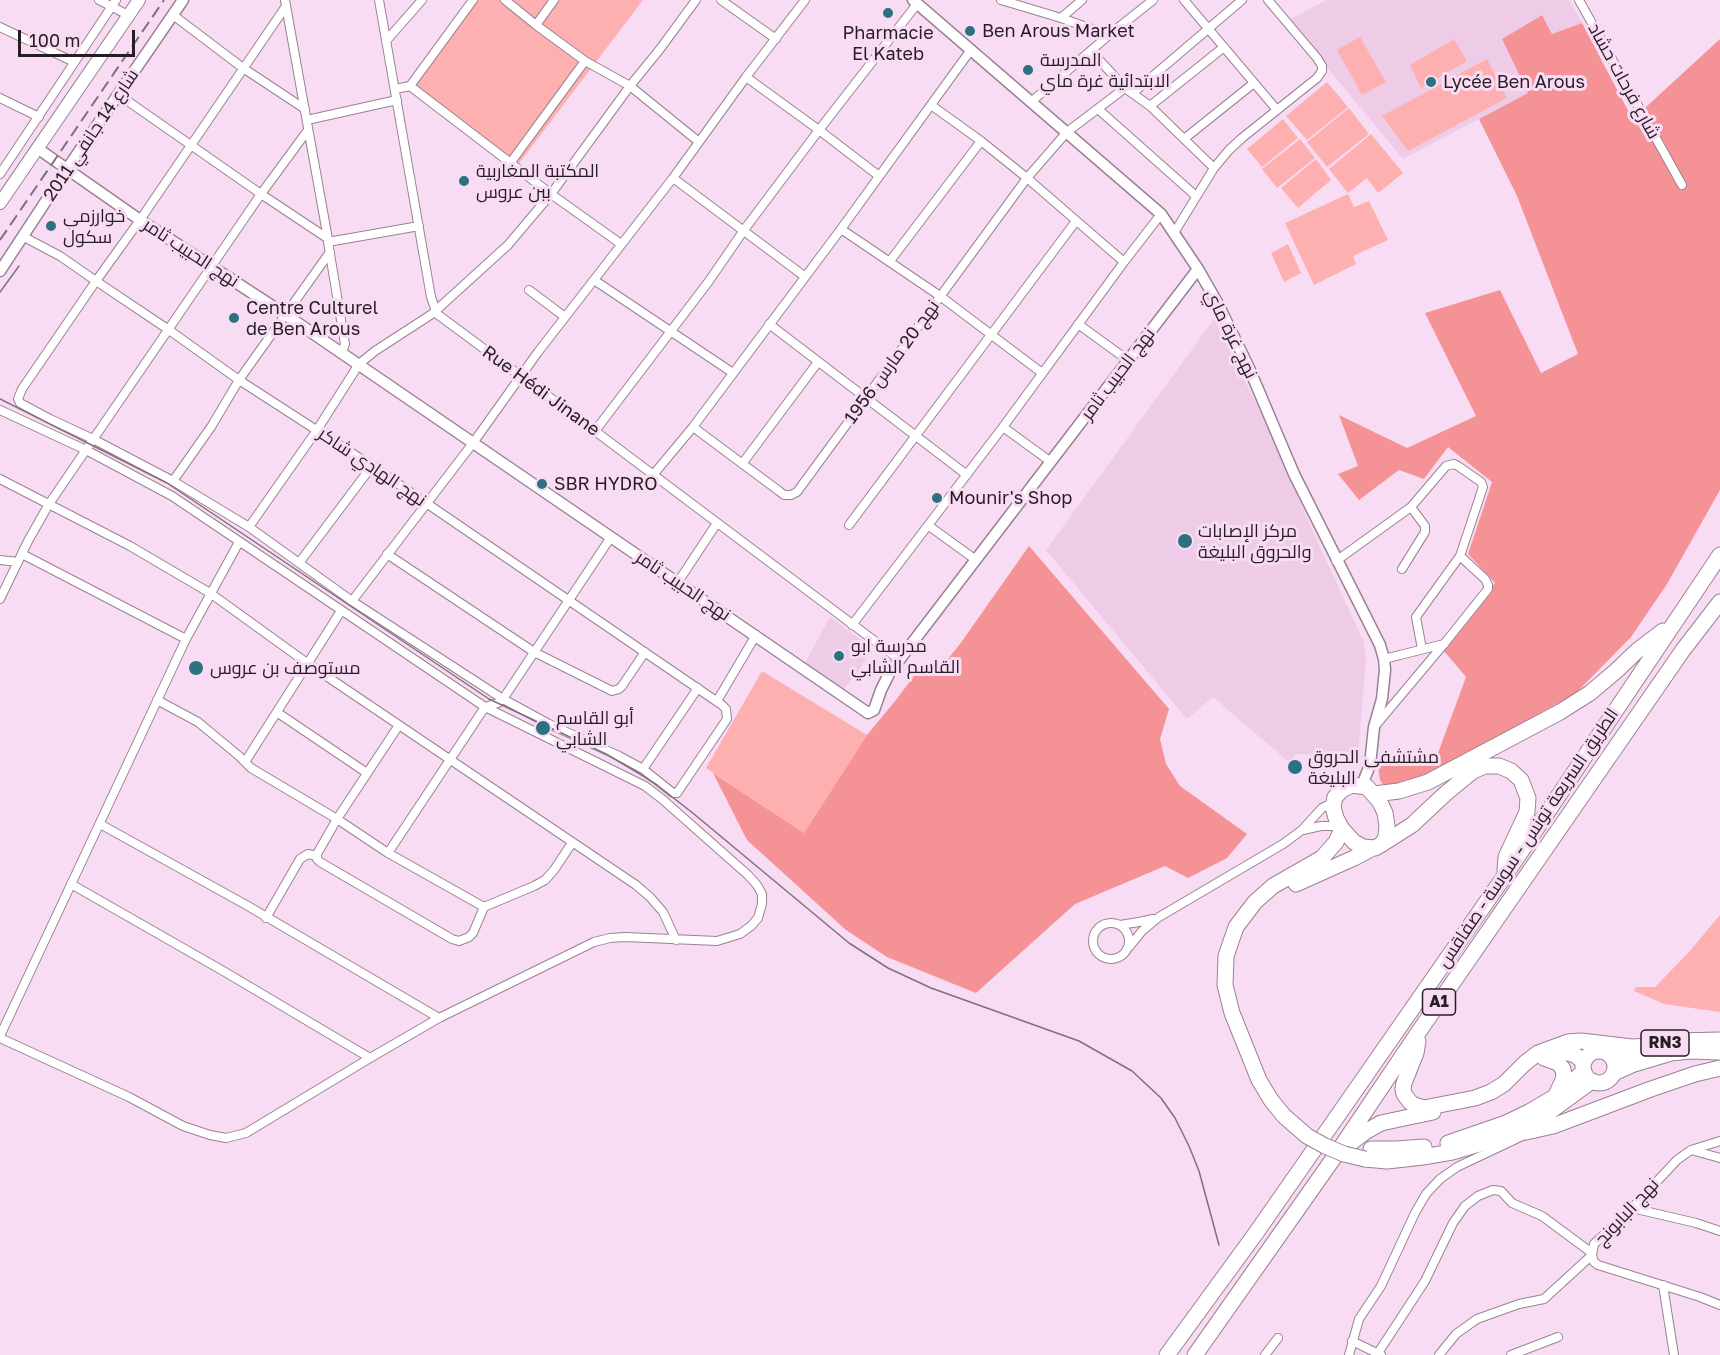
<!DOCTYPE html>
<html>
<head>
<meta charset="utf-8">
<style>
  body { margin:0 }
  #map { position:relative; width:1720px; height:1355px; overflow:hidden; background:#f8dcf3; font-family:"Golos Text",sans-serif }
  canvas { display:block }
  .scale { position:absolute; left:18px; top:30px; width:117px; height:27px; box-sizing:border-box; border:3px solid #271d25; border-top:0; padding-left:8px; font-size:18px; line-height:21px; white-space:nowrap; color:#271d25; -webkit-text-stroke:4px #f8dcf3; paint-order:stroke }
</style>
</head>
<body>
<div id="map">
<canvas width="1720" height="1355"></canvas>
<div class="scale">100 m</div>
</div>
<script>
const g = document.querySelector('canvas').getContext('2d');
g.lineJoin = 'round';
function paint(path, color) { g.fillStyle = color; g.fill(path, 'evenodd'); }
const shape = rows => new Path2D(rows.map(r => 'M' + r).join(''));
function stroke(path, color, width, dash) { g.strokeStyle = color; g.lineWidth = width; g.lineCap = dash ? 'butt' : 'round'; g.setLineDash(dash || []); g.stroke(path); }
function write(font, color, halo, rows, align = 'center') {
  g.font = font + ' "Golos Text",Cairo,sans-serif'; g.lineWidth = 6; g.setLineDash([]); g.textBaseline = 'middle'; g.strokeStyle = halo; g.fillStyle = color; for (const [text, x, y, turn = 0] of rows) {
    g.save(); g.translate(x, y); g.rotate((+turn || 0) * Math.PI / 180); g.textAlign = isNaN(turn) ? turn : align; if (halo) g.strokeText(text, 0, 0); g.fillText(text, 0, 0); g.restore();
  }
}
paint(shape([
  [1326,0,1569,0,1582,23,1552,34,1541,15,1502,39,1528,93,1403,159,1331,72,1286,22],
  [1214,319,1273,437,1313,532,1364,642,1366,656,1358,755,1296,754,1290,763,1213,697,1187,719,1046,550],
  [830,617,872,648,858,672,843,690,805,663]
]), '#eecce8');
paint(shape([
  [473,0,643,0,517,166,410,84],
  [1360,37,1386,82,1362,95,1337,50],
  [1454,39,1467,61,1421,88,1410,65],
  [1487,59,1507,98,1408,151,1382,116],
  [1327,82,1348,107,1307,140,1286,116],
  [1349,108,1369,134,1327,167,1307,142],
  [1283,119,1298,138,1262,167,1247,149],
  [1371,134,1403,173,1378,193,1367,178,1348,193,1329,169],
  [1300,139,1315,158,1277,188,1262,169],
  [1316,159,1331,180,1298,208,1281,188],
  [1348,194,1354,207,1369,201,1388,240,1353,256,1356,264,1314,285,1285,223],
  [1288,244,1301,273,1284,282,1271,253],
  [762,671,867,735,804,833,706,768],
  [1720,915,1720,1012,1664,1004,1634,991,1636,987,1655,987,1689,952]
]), '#feb0b1');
paint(shape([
  [1542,15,1552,34,1582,23,1634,122,1646,107,1720,39,1720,490,1667,584,1631,637,1576,693,1438,770,1399,788,1384,786,1380,780,1377,759,1434,764,1466,677,1444,651,1495,583,1468,554,1492,482,1448,447,1424,479,1399,470,1359,500,1338,474,1358,466,1339,415,1407,448,1476,416,1425,313,1500,290,1541,373,1578,354,1517,196,1479,119,1528,93,1502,39],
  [1029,546,1169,709,1160,739,1166,764,1180,786,1247,834,1227,858,1188,878,1165,866,1075,904,976,993,887,957,846,930,747,840,713,773,804,833,867,735,896,700,922,665,943,665,960,644]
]), '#f49295');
const minor = shape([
  [99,0,128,15],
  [285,0,328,239],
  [379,0,431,297,437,314,595,431,900,660],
  [505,0,536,25,585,61,630,86,699,142],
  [721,0,776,39],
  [1001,0,1061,18,1109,35],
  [1184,0,1277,110],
  [1579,0,1682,185],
  [173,15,243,68,305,109],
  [1061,18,1082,0],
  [536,25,554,0],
  [0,27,74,62],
  [386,41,422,0],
  [1091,51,1125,88,1150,106,1214,168],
  [746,77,819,130,879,176],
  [410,86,473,0],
  [395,89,410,86,551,194,621,244],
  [1133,93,1242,0],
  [119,95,261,194,308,130],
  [0,98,39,117],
  [1031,102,1109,35,1153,0],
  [931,105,981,141,1027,178,1124,262],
  [1150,106,1224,47],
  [1098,109,1196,196],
  [307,120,397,100],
  [1184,139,1254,83],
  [511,162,585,61],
  [0,174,116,0],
  [673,178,804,276],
  [841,229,940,296,1042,373],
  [1174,233,1214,168,1229,150,1242,138,1317,78,1322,71,1322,66,1317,58,1268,0],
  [24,237,60,256,96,281,169,330,239,380,372,466,722,705,726,709,727,719,677,793,673,793,643,769,619,756,549,724,503,699,352,601,249,527,173,481,93,439,50,419,20,403,18,399,22,389,96,281,140,220,286,6],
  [890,261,981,141],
  [594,280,733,373],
  [529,290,565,317],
  [769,324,967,475],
  [1078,324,1129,361],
  [342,352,345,344,328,242,419,226],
  [0,410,86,450,172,496,485,707,645,786,662,799,748,875,757,885,762,894,762,904,758,918,751,926,740,934,717,941,625,937,610,938,594,942,439,1018,370,1058,246,1133,226,1138,210,1135,183,1126,129,1097,0,1038],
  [693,427,779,491,784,495,791,495,797,492,1027,178,1067,132,1125,88],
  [1003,427,1051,462],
  [595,431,709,281,744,230,819,130,917,4],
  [742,464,818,362],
  [653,475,693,427,841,229,970,51],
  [0,479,130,546,210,593,307,663,636,885,650,897,663,912,676,940],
  [173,481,211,427,239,380,330,252],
  [849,525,1076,221],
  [929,526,976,560],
  [249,527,317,430,359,364,375,351,432,314,508,245,551,194,630,86,660,49,696,0],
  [22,554,186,639],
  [387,554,534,652,612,691,619,689,622,686,645,652],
  [0,560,18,562],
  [1336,561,1411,507,1446,466,1454,464,1458,466,1481,482,1483,487,1460,556,1416,617,1422,649],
  [299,563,372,466],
  [1402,569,1425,532,1425,526,1411,507],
  [678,582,717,523],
  [0,599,28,541,49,504,261,194,327,238],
  [352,601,473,443,538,352,673,178,746,77,805,0],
  [852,625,1003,427,1124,262,1161,214],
  [1384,659,1444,644],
  [157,700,198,722,239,756,251,768,337,819,388,853,484,907,534,886,545,880,554,870,572,843],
  [717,701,756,635],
  [278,713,367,773],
  [399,725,337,819,317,854,317,859,320,862,452,939,459,941,469,937,473,933,484,907],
  [1376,725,1444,644,1488,589,1488,585,1485,579,1460,556],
  [245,762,341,611],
  [643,769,698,688],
  [100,824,248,906,439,1018],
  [1303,830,1321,826,1340,826],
  [388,853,485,707,498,703,503,699,611,537],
  [71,884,225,972,370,1058],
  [266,918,300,859,308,854,317,856],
  '1093 941a18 18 0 1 1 36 0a18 18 0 1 1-36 0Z',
  [1120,925,1139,922,1153,919],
  [1129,947,1142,931,1159,917,1283,844,1302,830,1322,808,1334,802],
  [0,1036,186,639,239,542],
  [1720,1141,1691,1150,1677,1160,1632,1208,1594,1244,1592,1255,1594,1262,1598,1265,1700,1297,1720,1305],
  [1691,1150,1720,1158],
  [1632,1208,1696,1223,1720,1231],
  [1663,1285,1674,1355],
  [1352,1341,1381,1355],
  [1378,1353,1425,1281,1453,1223,1465,1206,1478,1196,1493,1190,1501,1191,1512,1203,1542,1216,1592,1253],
  [1265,1355,1278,1338],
  [1349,1355,1359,1319,1381,1286,1415,1213,1426,1194,1440,1179,1457,1167,1531,1132],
  [1439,1355,1456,1334,1477,1319,1519,1304,1544,1299,1592,1255],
  [1511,1355,1558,1337]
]);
const tertiary = shape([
  [913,0,1161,214,1198,269,1218,304,1249,368,1294,474,1380,645,1384,659,1385,670,1382,699,1374,727,1370,765,1362,785],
  [37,148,140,220,286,315,868,713,874,710,881,690,890,672,1198,269],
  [0,271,67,169,183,0]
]);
const secondary = shape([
  [0,203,139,0]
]);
const trunk = shape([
  [1352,785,1367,787,1380,802,1385,813,1387,826,1386,837,1382,844,1375,848,1363,847,1354,842,1342,829,1336,818,1333,807,1335,797,1342,790,1352,785],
  [1296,884,1354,858,1371,849],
  '1583 1067a16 16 0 1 1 32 0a16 16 0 1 1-32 0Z',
  [1611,1056,1678,1041,1720,1040],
  [1544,1058,1558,1063,1563,1069,1564,1078,1557,1093],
  [1614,1073,1634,1064,1671,1053,1690,1051,1720,1052],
  [1284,1116,1271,1100,1259,1080,1232,1013,1225,985,1226,956,1236,927,1255,902,1273,886,1322,858,1336,842,1342,829],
  [1526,1132,1553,1126,1651,1089,1695,1074,1720,1068],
  [1448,1143,1506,1123,1529,1112,1556,1096,1584,1071],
  [1371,1149,1397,1149,1424,1147],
  [1365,1159,1387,1161,1423,1157,1452,1152,1506,1136,1544,1116,1592,1081]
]);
const motorway = shape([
  [1374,794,1399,791,1428,782,1560,712,1590,693,1616,671,1638,650,1663,631],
  [1382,844,1412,825,1445,794,1473,771,1485,766,1499,766,1511,771,1521,780,1528,798,1527,812,1506,857,1505,870],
  [1418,1041,1416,1053,1404,1083,1403,1089,1404,1094,1410,1102,1414,1105,1424,1108,1475,1098,1491,1092,1504,1084,1525,1063,1538,1053,1568,1042,1581,1041,1632,1047,1651,1046],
  [1548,1056,1565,1052,1575,1055,1584,1062],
  [1348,1145,1365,1132,1381,1123,1433,1112],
  [1167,1355,1256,1233,1506,874,1720,555],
  [1195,1355,1333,1159,1420,1030,1683,650,1720,602]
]);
stroke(minor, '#9a8196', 10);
stroke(tertiary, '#9a8196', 13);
stroke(secondary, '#9a8196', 14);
stroke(trunk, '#9a8196', 17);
stroke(motorway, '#9a8196', 17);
stroke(minor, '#fff', 8);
stroke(tertiary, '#fff', 10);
stroke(secondary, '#fff', 12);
stroke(trunk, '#fff', 15);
stroke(motorway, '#fff', 15);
stroke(shape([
  [0,292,19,266],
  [0,399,167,483,489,699,606,754,640,774,657,785,694,814,849,943,888,968,931,988,1079,1041,1132,1071,1161,1098,1175,1118,1189,1146,1199,1171,1219,1245]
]), '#806f7d', 1.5);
stroke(shape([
  [0,240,164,0]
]), '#806f7d', 2, [12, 6]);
const trunkBridge = shape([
  [1284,1116,1307,1136,1325,1146,1344,1154,1365,1159]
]);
stroke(trunkBridge, '#9a8196', 17, []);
stroke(trunkBridge, '#fff', 15);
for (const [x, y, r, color] of [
  [888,13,6,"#2c7180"],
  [970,31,6,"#2c7180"],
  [1028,70,6,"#2c7180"],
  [1431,82,6,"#2c7180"],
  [464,181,6,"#2c7180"],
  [51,226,6,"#2c7180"],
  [234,318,6,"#2c7180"],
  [542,484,6,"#2c7180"],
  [937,498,6,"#2c7180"],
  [1185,541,8,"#2c7180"],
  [839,656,6,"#2c7180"],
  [196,668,8,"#2c7180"],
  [543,728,8,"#2c7180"],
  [1295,767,8,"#2c7180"]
]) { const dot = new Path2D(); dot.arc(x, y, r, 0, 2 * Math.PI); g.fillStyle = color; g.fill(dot); stroke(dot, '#f8dcf3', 2); }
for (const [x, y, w] of [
  [1439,1002,33],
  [1665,1043,48]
]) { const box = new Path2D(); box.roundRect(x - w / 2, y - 13, w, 26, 4.5); g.fillStyle = '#f8dcf3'; g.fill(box); stroke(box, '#271d25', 1.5); }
write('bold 16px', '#271d25', null, [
  ["A1",1439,1002],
  ["RN3",1665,1043]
]);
write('18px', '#271d25', '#f8dcf3', [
  ["Ben Arous Market",982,31],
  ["Pharmacie",888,33,"center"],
  ["El Kateb",888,54,"center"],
  ["المدرسة",1040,60],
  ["الابتدائية غرة ماي",1040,81],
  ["Lycée Ben Arous",1443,82],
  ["المكتبة المغاربية",476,171],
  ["ببن عروس",476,192],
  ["خوارزمي",63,216],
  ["سكول",63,237],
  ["Centre Culturel",246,308],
  ["de Ben Arous",246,329],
  ["SBR HYDRO",554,484],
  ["Mounir's Shop",949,498],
  ["مركز الإصابات",1198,531],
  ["والحروق البليغة",1198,552],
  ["مدرسة ابو",851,646],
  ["القاسم الشابي",851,667],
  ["مستوصف بن عروس",210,668],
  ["أبو القاسم",556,718],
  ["الشابي",556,739],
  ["مشتشفى الحروق",1308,757],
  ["البليغة",1308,778]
], 'left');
write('18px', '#271d25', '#f8dcf3', [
  ["شارع فرحات حشاد",1624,81,61],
  ["شارع 14 جانفي 2011",91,135,-56],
  ["نهج الحبيب ثامر",191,253,33],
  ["نهج غرة ماي",1231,334,64],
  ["نهج 20 مارس 1956",892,362,-54],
  ["نهج الحبيب ثامر",1118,374,-53],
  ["Rue Hédi Jinane",541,391,36],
  ["نهج الهادي شاكر",372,467,34],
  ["نهج الحبيب ثامر",683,586,34],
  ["الطريق السريعة تونس - سوسة - صفاقس",1528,838,-56],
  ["نهج البابونج",1627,1212,-47]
]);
</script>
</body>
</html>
